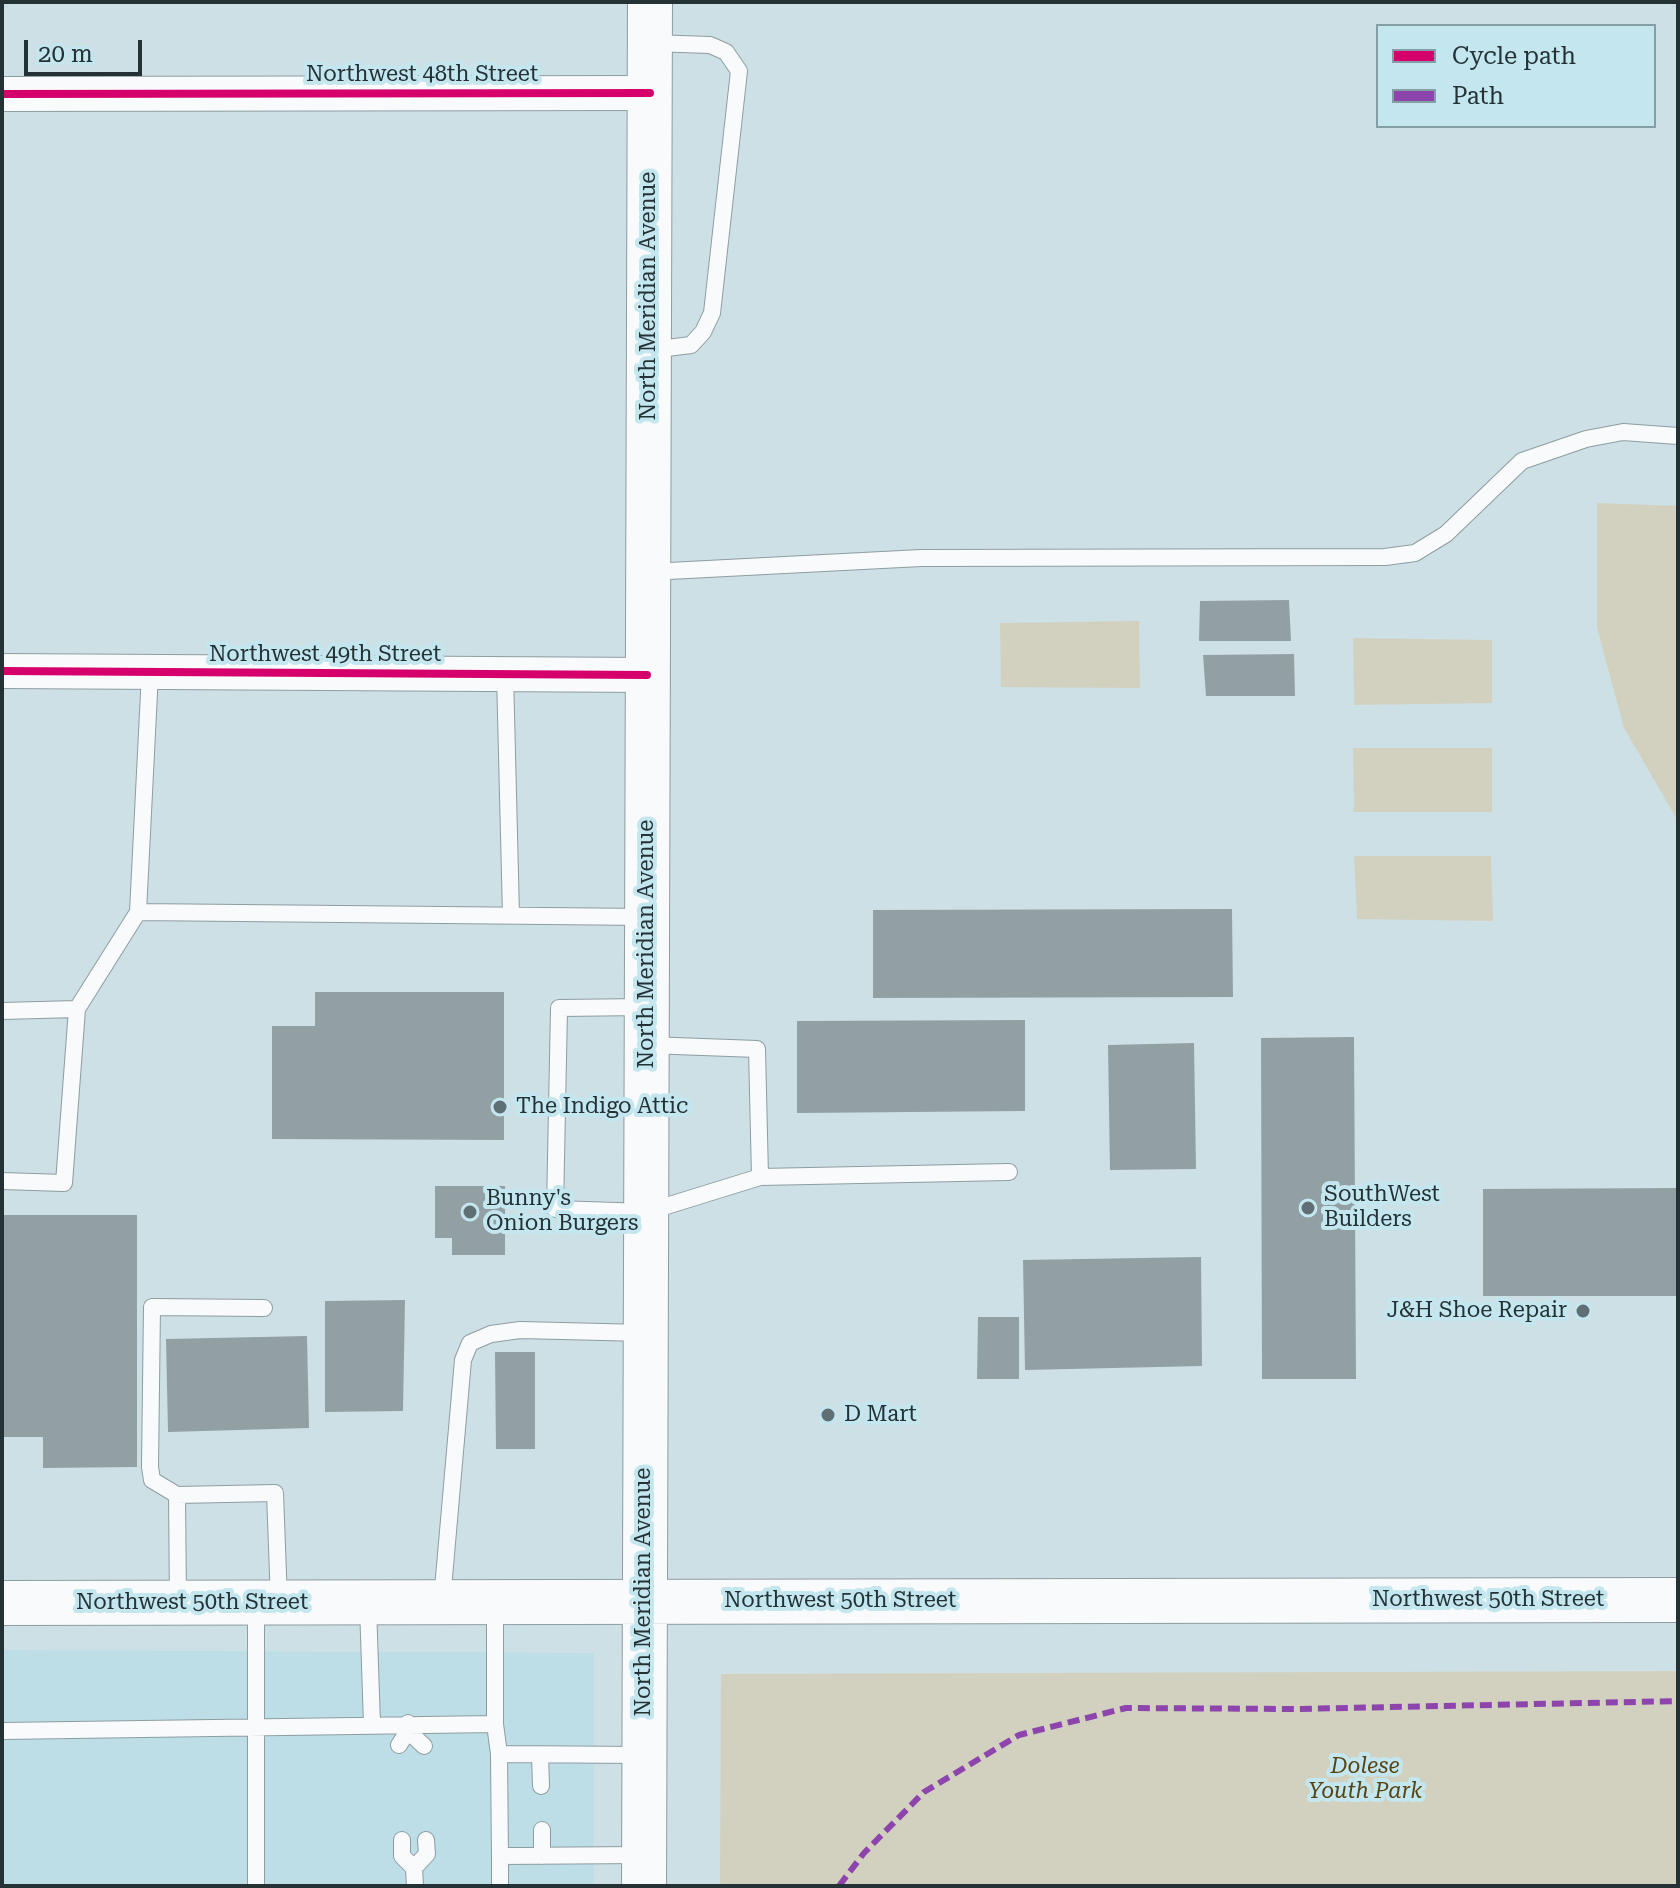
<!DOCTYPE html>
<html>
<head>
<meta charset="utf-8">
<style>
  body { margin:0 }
  #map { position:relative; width:1680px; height:1888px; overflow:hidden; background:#cde0e5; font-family:"Roboto Serif",serif }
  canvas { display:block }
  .frame { position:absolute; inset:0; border:4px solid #243236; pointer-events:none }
  .legend { position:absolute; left:1376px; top:24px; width:280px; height:104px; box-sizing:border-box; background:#c3e6ef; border:2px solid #839ea5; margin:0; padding:10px 14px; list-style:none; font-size:24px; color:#243236 }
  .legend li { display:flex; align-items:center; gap:16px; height:40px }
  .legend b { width:40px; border:2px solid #839ea5 }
  .scale { position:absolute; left:24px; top:40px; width:118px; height:36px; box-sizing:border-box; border:4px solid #243236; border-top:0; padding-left:10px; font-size:24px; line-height:28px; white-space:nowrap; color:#243236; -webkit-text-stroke:6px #c3e6ef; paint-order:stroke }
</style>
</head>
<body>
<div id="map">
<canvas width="1680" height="1888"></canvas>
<div class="frame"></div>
<ul class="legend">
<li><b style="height:10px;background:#d6006c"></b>Cycle path</li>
<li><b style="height:10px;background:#8e44ad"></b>Path</li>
</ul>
<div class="scale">20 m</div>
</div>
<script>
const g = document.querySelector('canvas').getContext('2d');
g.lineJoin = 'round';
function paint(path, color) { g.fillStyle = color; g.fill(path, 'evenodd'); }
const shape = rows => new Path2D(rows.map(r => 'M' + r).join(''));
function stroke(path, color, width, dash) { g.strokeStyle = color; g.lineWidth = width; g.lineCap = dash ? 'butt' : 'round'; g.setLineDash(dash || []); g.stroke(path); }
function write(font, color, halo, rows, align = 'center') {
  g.font = font + ' "Roboto Serif",serif'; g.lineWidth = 8; g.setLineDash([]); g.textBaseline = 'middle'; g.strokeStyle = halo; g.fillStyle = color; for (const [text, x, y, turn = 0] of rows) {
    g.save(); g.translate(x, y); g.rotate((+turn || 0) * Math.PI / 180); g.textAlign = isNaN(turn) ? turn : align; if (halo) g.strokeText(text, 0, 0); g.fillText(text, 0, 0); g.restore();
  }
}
paint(shape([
  [2,1650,594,1653,594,1886,2,1886]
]), '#bddee7');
paint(shape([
  [1597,503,1678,506,1678,821,1624,728,1597,628],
  [1139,621,1140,688,1001,687,1000,623],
  [1353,638,1492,640,1492,703,1354,705],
  [1353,748,1492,748,1492,812,1354,812],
  [1354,856,1491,856,1493,921,1357,919],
  [1678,1671,1678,1886,720,1886,721,1674]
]), '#d2d1c0');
paint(shape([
  [1289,600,1291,641,1199,641,1200,601],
  [1294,654,1295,696,1206,696,1203,655],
  [1232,909,1233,997,873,998,873,910],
  [315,992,504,992,504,1140,272,1139,272,1026,315,1026],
  [1025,1020,1025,1111,797,1113,797,1021],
  [1354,1037,1356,1379,1262,1379,1261,1038],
  [1194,1043,1196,1169,1110,1170,1108,1045],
  [435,1186,505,1186,505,1255,452,1255,452,1238,435,1238],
  [1678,1188,1678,1296,1483,1296,1483,1189],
  [2,1215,137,1215,137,1467,43,1468,43,1437,2,1437],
  [1201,1257,1202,1366,1025,1370,1023,1260],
  [405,1300,403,1411,325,1412,325,1301],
  [978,1317,1019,1317,1019,1379,977,1379],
  [307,1336,309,1428,168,1432,166,1339],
  [495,1352,535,1352,535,1449,496,1449]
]), '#92a0a4');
const lane = shape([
  [651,350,691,345,703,332,712,313,739,71,726,52,710,45,651,43],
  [649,572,921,558,1385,557,1415,553,1446,534,1522,461,1586,439,1623,432,1678,436],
  [150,673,138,912,646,917],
  [505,674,511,915],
  [645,1007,559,1008,555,1209,647,1212,760,1177,1009,1172],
  [77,1009,138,912],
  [2,1011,77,1009,64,1183,2,1181],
  [648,1045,757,1049,760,1177],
  [177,1495,152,1480,150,1467,152,1307,264,1308],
  [442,1600,463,1360,470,1343,491,1334,520,1330,645,1333],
  [178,1602,177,1495,275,1493,279,1601],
  [495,1605,495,1724,499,1754,642,1755],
  [368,1606,372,1724],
  [408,1723,408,1731,424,1746],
  [2,1731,495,1724],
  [399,1745,408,1731],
  [499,1754,500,1856],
  [540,1755,541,1786],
  [542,1830,542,1856],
  [402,1840,402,1856,414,1868,415,1886],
  [414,1868,427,1854,426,1840],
  [256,1886,256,1604],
  [500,1886,500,1856,642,1855]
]);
const street = shape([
  [2,94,650,93],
  [2,671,647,675]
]);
const secondary = shape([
  [2,1603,1678,1600],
  [644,1886,650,2]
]);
stroke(lane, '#8e9da1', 18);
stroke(street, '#8e9da1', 36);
stroke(secondary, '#8e9da1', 46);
stroke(lane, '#f8fafb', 16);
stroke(street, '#f8fafb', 34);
stroke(secondary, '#f8fafb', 44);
stroke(shape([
  [839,1886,864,1853,924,1792,1019,1735,1126,1708,1297,1709,1678,1701]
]), '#8e44ad', 6, [12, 6]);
stroke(shape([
  [2,94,650,93],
  [2,671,647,675]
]), '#d6006c', 8);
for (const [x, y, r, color] of [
  [500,1107,8,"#5f6f73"],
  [1308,1208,8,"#5f6f73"],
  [470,1212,8,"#5f6f73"],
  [1583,1311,8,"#5f6f73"],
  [828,1415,8,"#5f6f73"]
]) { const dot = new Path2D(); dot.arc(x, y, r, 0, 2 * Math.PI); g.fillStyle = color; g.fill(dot); stroke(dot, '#c3e6ef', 3); }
write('22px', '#243236', '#c3e6ef', [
  ["Northwest 48th Street",422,75],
  ["North Meridian Avenue",649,296,-90],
  ["Northwest 49th Street",325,655],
  ["North Meridian Avenue",647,944,-90],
  ["North Meridian Avenue",644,1592,-90],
  ["Northwest 50th Street",1488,1600],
  ["Northwest 50th Street",840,1601],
  ["Northwest 50th Street",192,1603]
]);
write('22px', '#243236', '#c3e6ef', [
  ["The Indigo Attic",516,1107],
  ["SouthWest",1324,1195],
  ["Builders",1324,1220],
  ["Bunny's",486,1199],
  ["Onion Burgers",486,1224],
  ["J&H Shoe Repair",1567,1311,"right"],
  ["D Mart",844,1415]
], 'left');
write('italic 22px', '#584313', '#c3e6ef', [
  ["Dolese",1365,1767],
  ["Youth Park",1365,1792]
]);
</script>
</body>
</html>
